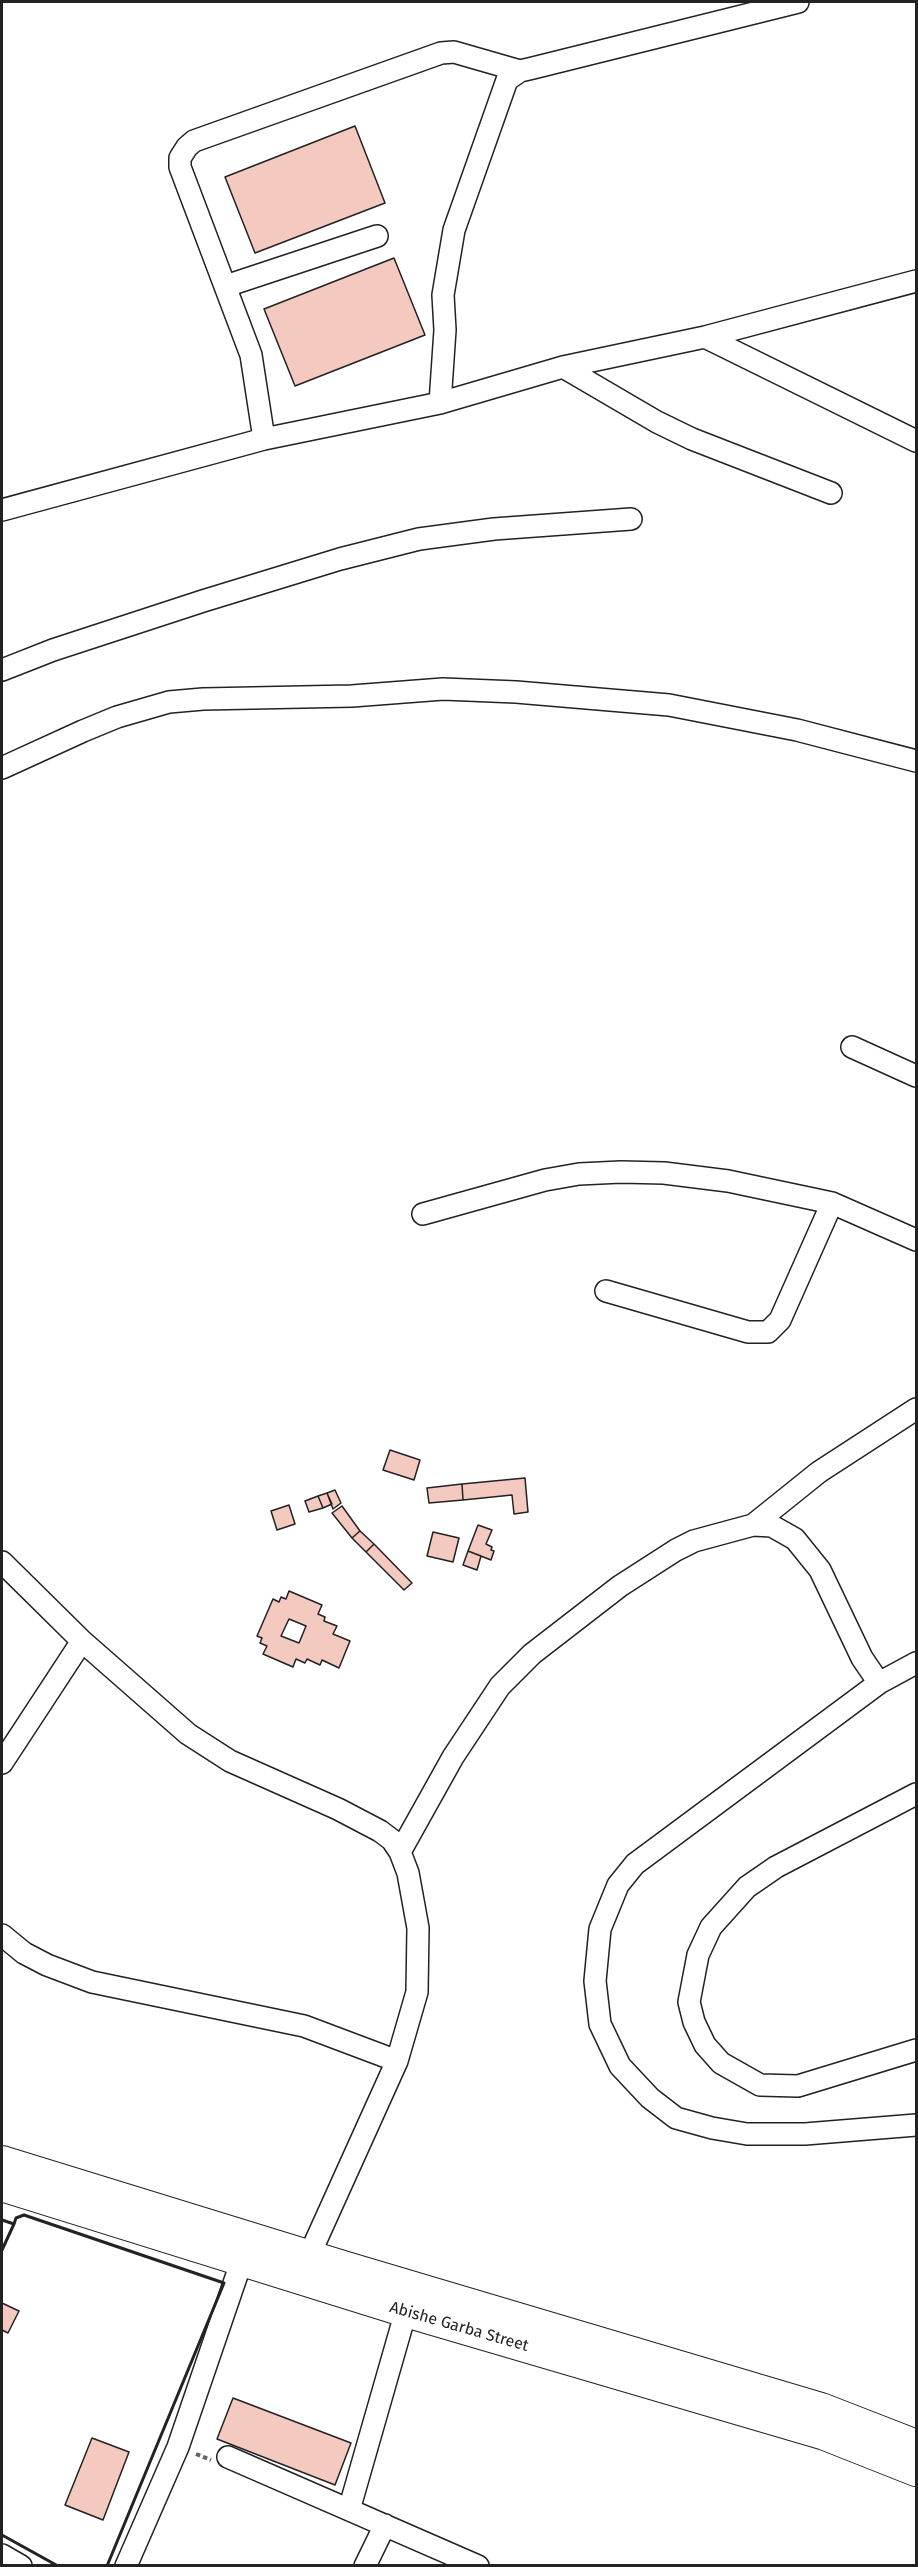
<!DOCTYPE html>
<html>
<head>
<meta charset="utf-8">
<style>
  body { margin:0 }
  #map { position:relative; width:918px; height:2567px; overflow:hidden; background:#fff; font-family:"Fira Sans",sans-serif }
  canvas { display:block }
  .frame { position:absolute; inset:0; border:3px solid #222; pointer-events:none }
</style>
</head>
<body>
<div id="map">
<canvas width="918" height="2567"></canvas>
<div class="frame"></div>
</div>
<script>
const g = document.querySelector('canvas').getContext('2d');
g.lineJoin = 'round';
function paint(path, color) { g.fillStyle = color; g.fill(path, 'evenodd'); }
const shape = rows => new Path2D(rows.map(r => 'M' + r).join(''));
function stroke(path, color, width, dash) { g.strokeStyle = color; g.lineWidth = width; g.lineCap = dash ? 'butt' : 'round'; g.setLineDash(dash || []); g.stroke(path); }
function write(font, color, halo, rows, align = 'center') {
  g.font = font + ' "Fira Sans",sans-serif'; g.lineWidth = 4.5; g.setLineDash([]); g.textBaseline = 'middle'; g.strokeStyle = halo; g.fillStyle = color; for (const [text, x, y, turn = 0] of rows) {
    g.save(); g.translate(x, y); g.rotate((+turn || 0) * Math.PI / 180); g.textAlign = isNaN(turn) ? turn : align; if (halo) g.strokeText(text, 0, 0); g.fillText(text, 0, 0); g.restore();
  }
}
const building = shape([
  [355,126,385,203,255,253,225,177,355,126],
  [394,258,425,335,295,386,264,309,394,258],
  [390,1450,420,1460,414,1480,383,1470,390,1450],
  [525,1478,528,1512,514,1514,512,1495,463,1500,462,1484,525,1478],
  [462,1484,463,1500,429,1503,427,1488,462,1484],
  [335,1490,341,1503,333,1509,327,1493,335,1490],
  [327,1493,332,1504,323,1508,318,1496,327,1493],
  [318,1496,323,1508,309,1512,305,1501,318,1496],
  [289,1505,295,1524,277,1530,271,1511,289,1505],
  [342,1506,360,1531,352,1538,332,1513,342,1506],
  [478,1525,492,1530,486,1544,492,1547,491,1550,494,1551,491,1560,468,1551,478,1525],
  [360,1531,374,1544,366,1552,352,1538,360,1531],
  [433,1532,459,1538,453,1562,427,1556,433,1532],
  [374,1544,412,1583,404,1590,366,1552,374,1544],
  [468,1551,481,1556,477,1570,463,1565,468,1551],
  [289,1591,322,1605,318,1614,325,1617,324,1621,337,1626,333,1634,350,1641,339,1668,322,1660,320,1665,307,1659,305,1663,296,1659,293,1667,263,1654,267,1646,260,1643,262,1638,257,1636,273,1599,279,1602,281,1597,286,1599,289,1591],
  [289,1619,306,1626,299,1643,281,1636,289,1619],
  [2,2303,19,2311,8,2333,2,2330,2,2303],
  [233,2398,351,2443,335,2485,217,2439,233,2398],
  [92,2438,129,2452,103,2520,65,2505,92,2438]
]);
paint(building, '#f3c9c0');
stroke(building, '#222', 1.5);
const minor = shape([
  [226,286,377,236],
  [705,337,916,441],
  [563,367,657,422,692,439,831,493],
  [440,403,445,330,443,295,454,230,507,80,520,71,533,68,798,2],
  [264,439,251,355,180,167,180,158,187,147,194,141,441,53,454,52,520,71],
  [2,510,264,439,440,403,563,367,705,337,916,281],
  [2,670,53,650,203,601,340,559,419,539,494,529,631,519],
  [2,768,83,731,117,717,169,702,203,699,352,696,443,689,516,692,669,705,797,730,916,761],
  [852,1047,916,1076],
  [423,1214,545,1180,579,1174,621,1172,664,1173,728,1181,832,1203,916,1240],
  [606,1291,748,1332,768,1332,780,1320,832,1203],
  [753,1525,819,1472,916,1409],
  [2,1562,82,1641,188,1734,230,1761,338,1809,380,1831,392,1840,400,1852,408,1873,418,1928,417,1992,397,2061,304,2267],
  [916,1663,879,1683,635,1864,618,1885,600,1929,595,1981,600,2024,620,2066,650,2098,676,2118,712,2128,747,2134,805,2134,916,2125],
  [2,1763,82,1641],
  [916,1794,776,1867,747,1887,711,1927,698,1955,689,2002,694,2022,705,2045,721,2063,760,2085,798,2086,916,2050],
  [400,1852,453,1757,500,1686,532,1654,620,1586,676,1550,694,1541,753,1525,772,1526,795,1539,820,1570,862,1658,879,1683],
  [2,1935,24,1953,47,1965,92,1982,304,2026,397,2061],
  [228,2457,478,2566],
  [349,2510,406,2311],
  [2,2555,21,2566],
  [126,2566,178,2447,242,2260],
  [365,2566,385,2525]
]);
const highway = shape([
  [2,2162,343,2267,821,2409,916,2446],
  [2,2185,406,2311,825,2434,916,2470]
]);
stroke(minor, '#222', 24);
stroke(highway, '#222', 34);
stroke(shape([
  [196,2454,211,2460]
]), '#646464', 4, [4.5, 3]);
stroke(minor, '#fff', 21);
stroke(highway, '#fff', 32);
stroke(shape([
  [2,2220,14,2224,16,2218,24,2215,224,2283,107,2566],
  [2,2250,14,2224],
  [2,2535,58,2566]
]), '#222', 3);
write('16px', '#222', '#fff', [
  ["Abishe Garba Street",459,2327,16]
]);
</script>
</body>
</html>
